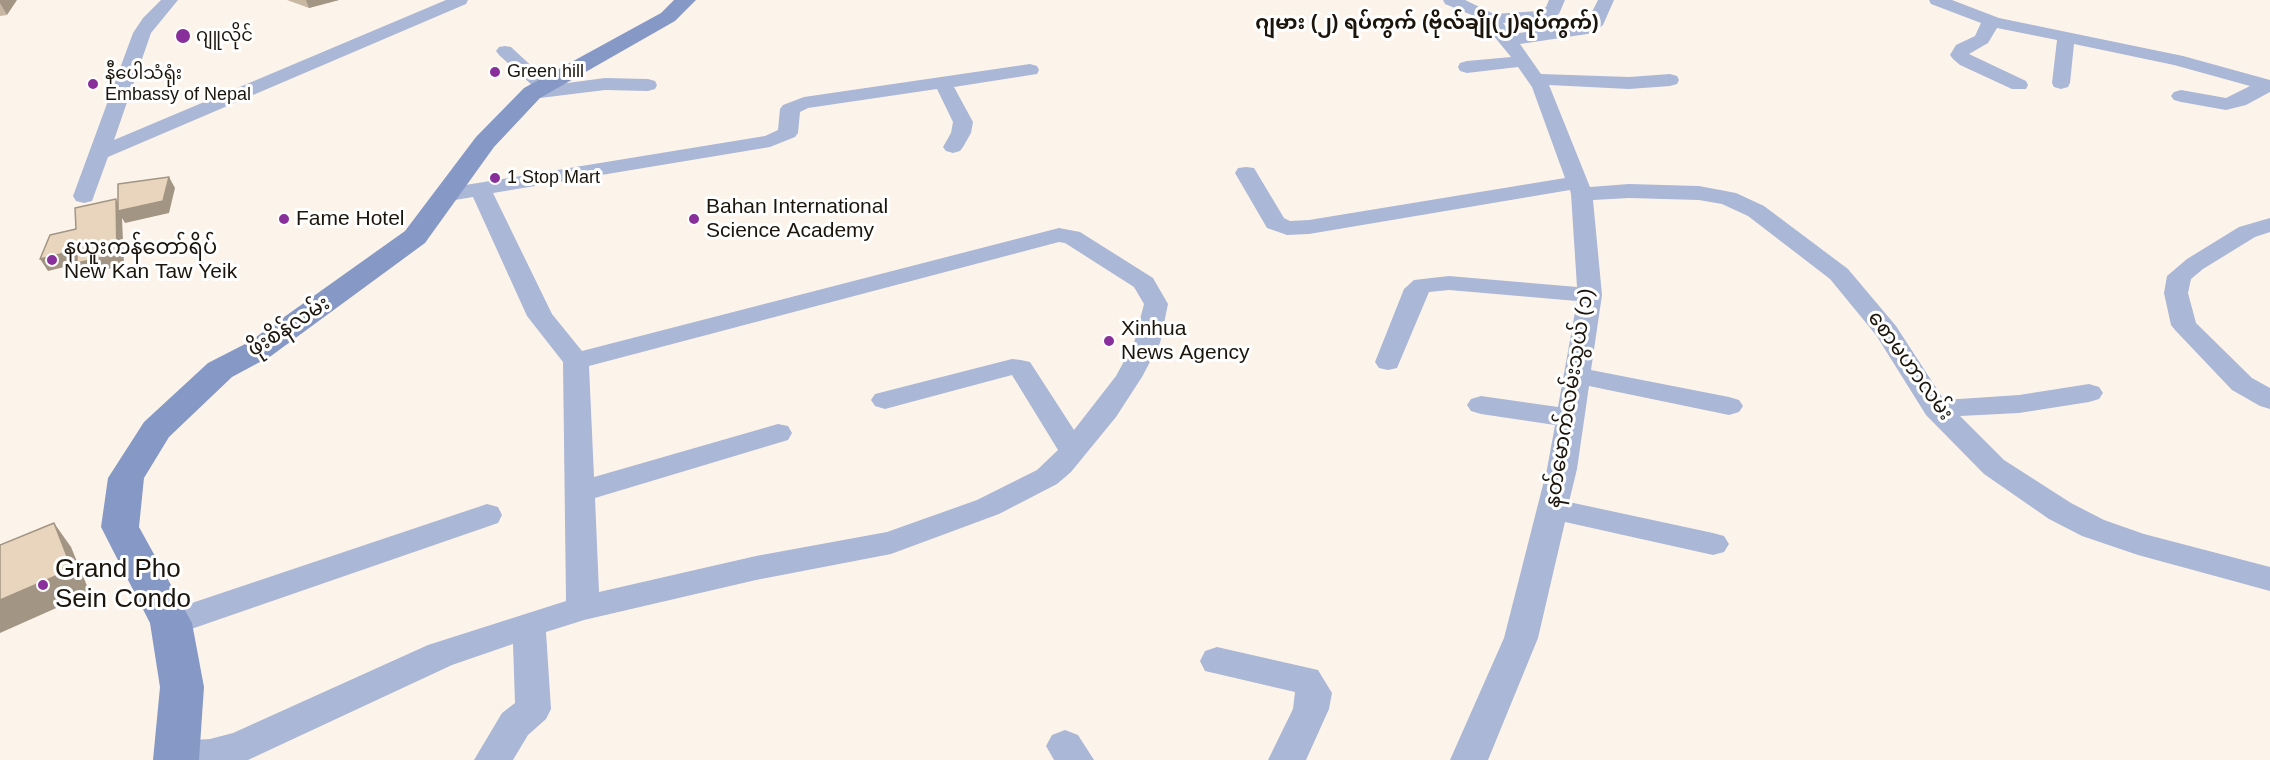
<!DOCTYPE html>
<html>
<head>
<meta charset="utf-8">
<style>
  body { margin:0 }
  canvas { display:block; background:#fcf4ea }
</style>
</head>
<body>
<canvas width="2270" height="760"></canvas>
<script>
const g = document.querySelector('canvas').getContext('2d');
g.lineJoin = 'round';
const shape = rows => new Path2D(rows.map(r => 'M' + r).join(''));
function paint(path, color) { g.fillStyle = color; g.fill(path, 'evenodd'); }
function stroke(path, color, width, dash) { g.strokeStyle = color; g.lineWidth = width; g.lineCap = dash ? 'butt' : 'round'; g.setLineDash(dash || []); g.stroke(path); }
function write(font, color, halo, rows, align = 'center') {
  g.font = font + ' Helvetica,"Noto Sans Myanmar",sans-serif'; g.lineWidth = 6; g.setLineDash([]); g.textBaseline = 'middle'; g.strokeStyle = halo; g.fillStyle = color; for (const [text, x, y, turn = 0] of rows) {
    g.save(); g.translate(x, y); g.rotate((+turn || 0) * Math.PI / 180); g.textAlign = isNaN(turn) ? turn : align; if (halo) g.strokeText(text, 0, 0); g.fillText(text, 0, 0); g.restore();
  }
}
paint(shape([
  [161,0,178,0,151,33,114,140,446,0,468,0,466,4,108,157,92,201,84,203,76,201,73,196,133,33,143,18,161,0],
  [1443,0,1465,0,1494,14,1538,11,1546,7,1549,0,1565,0,1559,14,1547,20,1503,23,1512,34,1583,24,1587,22,1598,0,1614,0,1603,25,1594,33,1520,44,1541,74,1629,77,1670,74,1677,76,1679,80,1677,84,1670,86,1629,89,1549,85,1590,187,1629,184,1699,186,1736,193,1764,206,1848,269,1896,326,1944,400,2019,395,2089,384,2099,387,2103,393,2099,399,2089,402,2019,413,1960,416,2004,460,2071,503,2104,520,2144,534,2270,567,2270,591,2138,555,2082,536,2049,519,1984,474,1926,415,1876,335,1830,279,1748,216,1722,204,1699,200,1629,198,1593,200,1602,295,1591,370,1729,397,1739,400,1743,406,1739,412,1729,415,1589,386,1577,469,1569,502,1713,533,1724,536,1729,544,1724,552,1713,555,1565,522,1538,638,1488,760,1450,760,1504,638,1547,469,1555,425,1481,414,1471,411,1467,405,1471,399,1481,396,1558,407,1577,301,1449,290,1429,292,1397,368,1388,370,1379,368,1375,362,1404,289,1414,280,1449,276,1577,287,1571,194,1570,190,1309,234,1287,235,1267,228,1235,173,1238,168,1246,167,1254,168,1284,218,1290,221,1309,220,1565,178,1532,87,1518,67,1467,73,1460,71,1458,67,1460,63,1467,61,1511,57,1479,18,1445,4,1443,0],
  [1929,0,1952,0,1999,18,2183,56,2270,80,2270,92,2246,105,2226,110,2181,102,2174,100,2171,96,2174,92,2181,90,2226,98,2250,86,2174,65,2074,44,2070,83,2068,87,2061,89,2054,87,2052,83,2057,40,1997,28,1988,43,1969,54,2026,81,2028,85,2026,89,2012,89,1960,65,1953,59,1950,55,1956,45,1975,36,1981,23,1931,4,1929,0],
  [505,46,511,47,552,85,605,78,648,79,655,81,657,85,655,89,648,91,605,90,532,99,525,97,522,93,525,89,534,87,499,55,496,51,499,47,505,46],
  [1030,64,1037,66,1039,70,1037,74,954,87,973,122,971,133,963,147,960,151,953,153,946,151,943,147,951,133,953,122,937,89,808,108,800,112,798,133,795,137,770,147,493,193,552,314,582,351,1059,228,1080,232,1153,278,1168,304,1160,343,1142,377,1116,417,1071,472,1057,484,999,514,891,554,756,580,584,620,546,632,551,709,546,719,528,735,513,760,474,760,502,713,515,703,513,644,452,665,248,760,160,760,158,757,164,746,177,741,210,739,233,733,428,645,566,601,563,362,527,316,473,197,449,201,441,199,438,194,441,189,765,136,778,130,780,109,783,105,804,97,1030,64],
  [1059,242,1065,243,1134,287,1144,304,1134,343,1116,376,1074,430,1030,362,1021,360,1012,359,875,394,871,400,875,406,885,409,1012,375,1058,450,1037,470,977,500,887,532,756,556,599,592,595,498,788,440,792,433,788,426,778,424,594,477,589,366,1059,242],
  [2270,218,2270,232,2255,237,2203,269,2191,279,2188,293,2196,323,2252,378,2270,388,2270,409,2260,406,2232,390,2175,330,2171,325,2164,293,2167,276,2187,259,2239,227,2270,218],
  [487,504,498,507,502,515,498,523,171,636,159,632,154,623,159,614,487,504],
  [1217,647,1318,670,1332,693,1329,709,1306,760,1268,760,1293,709,1295,692,1205,671,1200,661,1205,651,1217,647],
  [1065,730,1078,735,1094,760,1054,760,1046,746,1052,735,1065,730]
]), '#abb7d6');
paint(shape([
  [674,0,696,0,675,21,540,98,494,147,425,243,271,356,232,377,169,437,144,478,139,527,192,623,204,687,199,760,153,760,160,687,150,623,101,527,108,478,144,422,208,363,249,342,405,231,476,137,524,88,661,13,674,0]
]), '#8698c6');
paint(shape([
  [0,0,7,15,0,16],
  [287,0,339,0,309,8]
]), '#c8b7a3');
paint(shape([
  [0,0,17,0,7,15,0,3],
  [306,0,339,0,309,8],
  [169,177,175,188,169,213,125,223,122,218,124,265,84,275,77,264,48,271,40,259,116,199,122,210],
  [54,523,71,547,90,593,0,633,0,600]
]), '#a39584');
const building = shape([
  [169,177,163,201,118,211,118,184,169,177],
  [116,199,117,254,77,263,77,250,40,259,50,235,76,229,75,208,116,199],
  [54,523,72,569,0,600,0,545,54,523]
]);
paint(building, '#e9d5bd');
stroke(building, '#a39584', 1.5);
for (const [x, y, r, color] of [
  [183,36,8,"#892f9b"],
  [495,72,6,"#892f9b"],
  [93,84,6,"#892f9b"],
  [495,178,6,"#892f9b"],
  [284,219,6,"#892f9b"],
  [694,219,6,"#892f9b"],
  [52,260,6,"#892f9b"],
  [1109,341,6,"#892f9b"],
  [43,585,6,"#892f9b"]
]) { const dot = new Path2D(); dot.arc(x, y, r, 0, 2 * Math.PI); g.fillStyle = color; g.fill(dot); stroke(dot, '#fff', 2); }
write('18px', '#1c150c', '#fff', [
  ["ဂျူလိုင်",196,36],
  ["Green hill",507,72],
  ["နီပေါသံရုံး",105,74],
  ["Embassy of Nepal",105,95],
  ["1 Stop Mart",507,178]
], 'left');
write('bold 20px', '#1c150c', '#fff', [
  ["ဂျမား (၂) ရပ်ကွက် (ဗိုလ်ချို(၂)ရပ်ကွက်)",1427,23]
]);
write('21px', '#1c150c', '#fff', [
  ["Bahan International",706,207],
  ["Science Academy",706,231],
  ["Fame Hotel",296,219],
  ["နယူးကန်တော်ရိပ်",64,248],
  ["New Kan Taw Yeik",64,272],
  ["Xinhua",1121,329],
  ["News Agency",1121,353]
], 'left');
write('21px', '#1c150c', '#fff', [
  ["ဖိုးစိန်လမ်း",289,327,-33],
  ["စောမဟာလမ်း",1910,366,54],
  ["နတ်မောက်လမ်းသွယ် (၁)",1570,398,-81]
]);
write('26px', '#1c150c', '#fff', [
  ["Grand Pho",55,570],
  ["Sein Condo",55,600]
], 'left');
</script>
</body>
</html>
